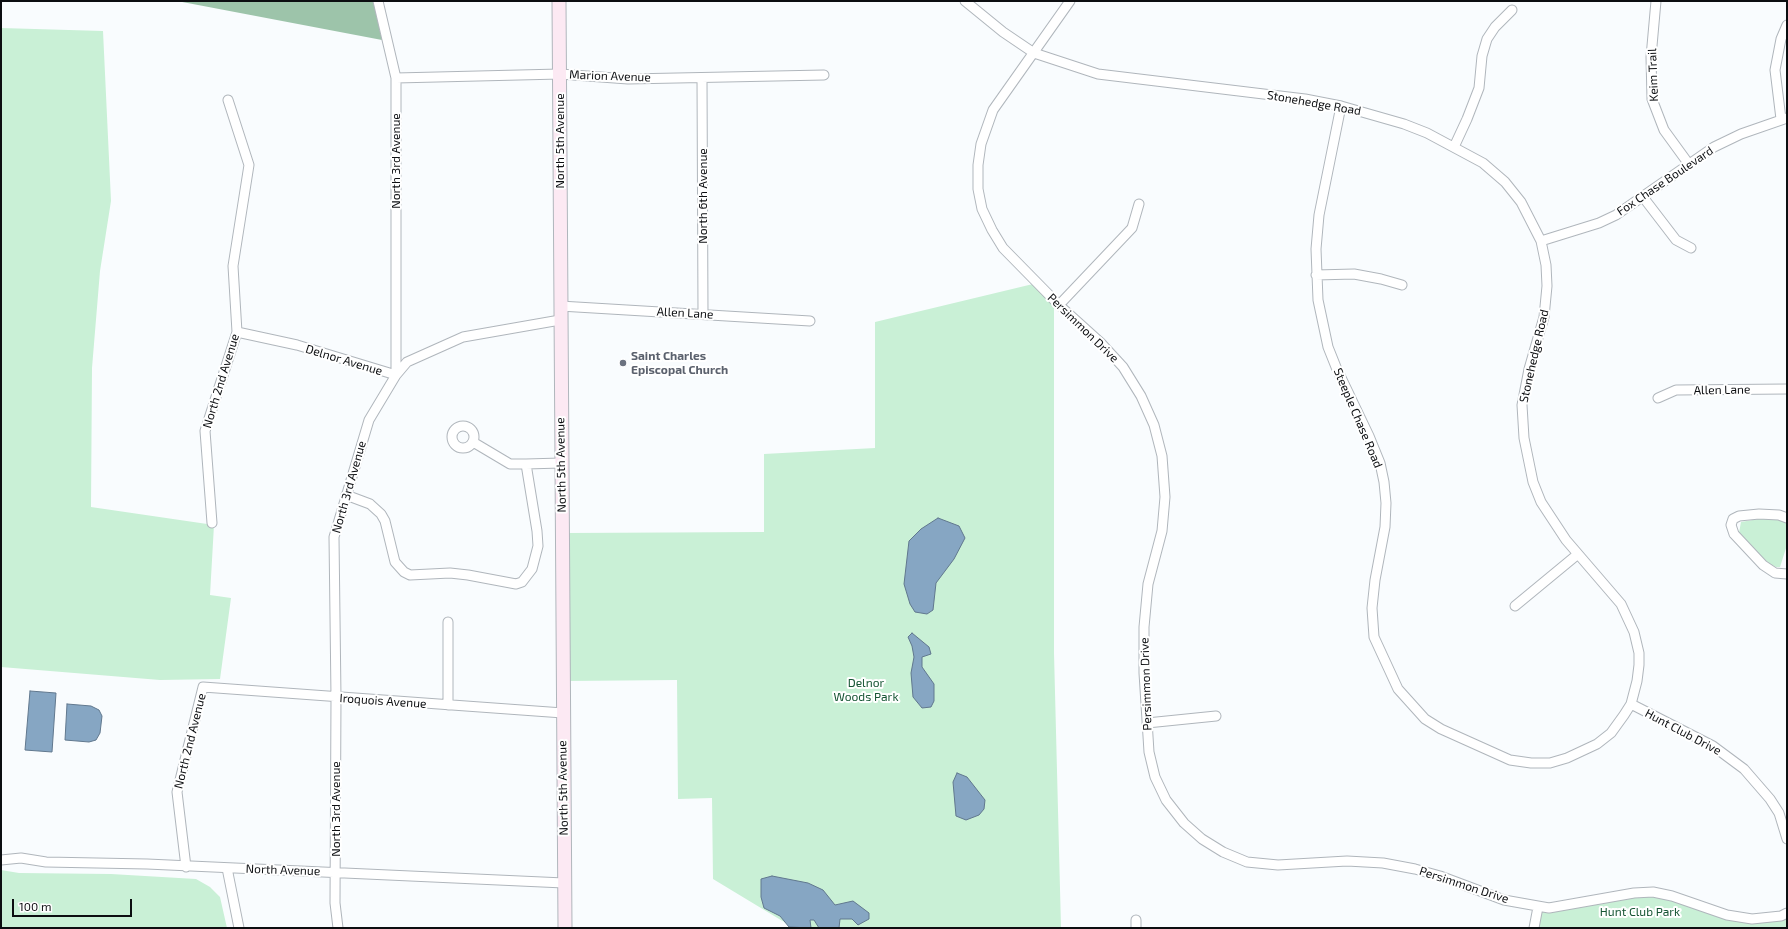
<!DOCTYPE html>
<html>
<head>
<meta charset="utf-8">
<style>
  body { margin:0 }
  #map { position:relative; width:1788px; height:929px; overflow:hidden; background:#f9fcfe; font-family:"Exo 2",sans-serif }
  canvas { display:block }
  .frame { position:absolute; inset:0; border:2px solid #0c0e11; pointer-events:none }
  .scale { position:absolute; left:12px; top:899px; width:120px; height:18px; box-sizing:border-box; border:2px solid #0c0e11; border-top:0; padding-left:5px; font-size:12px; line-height:14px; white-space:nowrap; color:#0c0e11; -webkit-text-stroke:3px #fff; paint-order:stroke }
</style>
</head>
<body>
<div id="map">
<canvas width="1788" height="929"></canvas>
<div class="frame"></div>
<div class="scale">100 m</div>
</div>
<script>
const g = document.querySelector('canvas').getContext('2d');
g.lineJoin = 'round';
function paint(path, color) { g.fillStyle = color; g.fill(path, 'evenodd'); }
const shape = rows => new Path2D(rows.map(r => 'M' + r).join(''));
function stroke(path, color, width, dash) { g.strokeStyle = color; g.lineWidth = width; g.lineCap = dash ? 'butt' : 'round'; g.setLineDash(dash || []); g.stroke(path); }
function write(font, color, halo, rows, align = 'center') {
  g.font = font + ' "Exo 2",sans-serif'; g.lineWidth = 4; g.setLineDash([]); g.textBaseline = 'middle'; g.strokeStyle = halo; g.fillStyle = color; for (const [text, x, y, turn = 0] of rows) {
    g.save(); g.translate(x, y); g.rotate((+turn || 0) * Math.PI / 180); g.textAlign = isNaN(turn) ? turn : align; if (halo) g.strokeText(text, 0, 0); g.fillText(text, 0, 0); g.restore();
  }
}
paint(shape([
  [1,28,103,31,111,201,100,271,92,368,91,507,214,525,210,595,231,598,220,679,160,680,1,667],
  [1033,284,1054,303,1054,653,1061,928,794,928,713,879,712,798,678,799,677,680,567,681,567,533,764,532,764,454,875,448,875,322],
  [1758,519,1773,519,1787,522,1787,545,1780,567,1776,567,1768,563,1739,533,1741,522],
  [1,870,19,873,111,874,196,879,210,887,220,897,227,928,1,928],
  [1654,895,1736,919,1787,912,1787,928,1537,928,1540,912,1631,896]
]), '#c9f0d6');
paint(shape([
  [177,1,373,1,382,40]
]), '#9dc4aa');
const water = shape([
  [938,518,959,526,965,538,954,559,936,583,933,610,927,614,915,612,910,604,904,584,909,541,921,529,938,518],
  [912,633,929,647,931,654,922,657,922,667,934,684,934,701,931,707,922,708,913,697,911,673,914,657,912,646,908,637,912,633],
  [30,691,56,693,52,752,25,750,30,691],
  [67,704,91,706,99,710,102,716,100,733,96,740,89,742,65,740,67,704],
  [957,773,967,777,985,800,984,809,979,815,966,820,956,816,953,782,957,773],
  [772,876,808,883,823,890,835,905,853,901,869,913,869,919,858,925,852,919,840,919,839,928,819,928,814,920,810,920,811,928,789,927,780,916,764,908,761,897,761,879,772,876]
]);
paint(water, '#86a6c3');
stroke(water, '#61788e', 1);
const minor = shape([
  [965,1,1003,32,1034,53,1098,74,1305,99,1341,106,1404,124,1427,133,1483,163,1505,182,1521,202,1541,241,1546,265,1547,286,1544,317,1529,369,1522,405,1524,438,1533,482,1541,502,1566,540,1621,604,1634,632,1639,653,1639,665,1637,681,1631,704,1624,715,1611,733,1597,744,1567,758,1550,763,1531,763,1510,760,1441,729,1425,719,1398,689,1374,637,1372,608,1375,580,1385,527,1386,503,1384,482,1380,463,1369,436,1336,367,1328,347,1318,300,1316,249,1319,215,1341,106],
  [1070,1,993,110,981,144,978,165,978,189,982,209,992,230,1003,248,1059,305,1100,342,1123,367,1141,396,1154,425,1162,456,1165,497,1162,531,1148,584,1144,627,1144,673,1149,752,1155,777,1166,800,1184,823,1202,839,1223,852,1247,862,1278,865,1347,861,1383,863,1415,869,1440,876,1504,900,1549,908,1634,893,1653,892,1672,896,1727,915,1752,919,1781,916,1787,913],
  [1656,1,1651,57,1652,99,1664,130,1688,163],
  [396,78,560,74,628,79,824,75],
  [702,78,703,313],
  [1781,119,1775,70,1781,39,1787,25],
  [1454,147,1467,119,1479,88,1482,56,1487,39,1495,27,1512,10],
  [1643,197,1676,240,1691,248],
  [1541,241,1599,223,1616,215,1714,147,1741,134,1787,118],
  [1316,275,1354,274,1381,279,1402,285],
  [1059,305,1132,228,1139,204],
  [560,306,810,321],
  [237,332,297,345,396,375,407,362,463,337,560,320],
  [1658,398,1676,390,1787,389],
  '452 437a11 11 0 1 1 22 0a11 11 0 1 1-22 0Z',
  [473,442,510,464,526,464],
  [346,495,370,504,381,514,385,521,395,562,404,572,410,575,450,573,468,575,516,584,522,582,532,569,538,546,537,531,526,464,561,463],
  [1787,518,1779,515,1759,514,1739,516,1733,519,1731,525,1734,534,1763,565,1775,573,1787,574],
  [212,523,205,431,237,332,233,266,249,165,228,100],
  [1515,606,1578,554],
  [448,622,448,705],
  [1631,704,1713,746,1744,769,1770,799,1779,813,1787,839],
  [1147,723,1216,716],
  [1,860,21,858,46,862,147,864,564,883],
  [186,867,177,792,203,687,563,713],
  [227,868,239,928],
  [1136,920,1136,928],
  [338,928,335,903,336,697,334,537,369,420,396,375,396,78,378,1],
  [1534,928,1538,907]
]);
const secondary = shape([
  [559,1,565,928]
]);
stroke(minor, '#b0b6bc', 11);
stroke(secondary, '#b0b6bc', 15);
stroke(minor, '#fff', 9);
stroke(secondary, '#fce9f3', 13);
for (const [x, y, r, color] of [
  [623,363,4,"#6b7280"]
]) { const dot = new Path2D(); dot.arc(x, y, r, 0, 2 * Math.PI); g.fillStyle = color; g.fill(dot); stroke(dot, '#fff', 1.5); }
write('12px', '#0c0e11', '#fff', [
  ["Keim Trail",1653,75,-92],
  ["Marion Avenue",610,76,2],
  ["Stonehedge Road",1314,103,10],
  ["North 5th Avenue",560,141,-90],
  ["North 3rd Avenue",396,161,-90],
  ["Fox Chase Boulevard",1665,181,-34],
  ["North 6th Avenue",703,196,-90],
  ["Allen Lane",685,313,3],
  ["Persimmon Drive",1083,328,44],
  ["Stonehedge Road",1534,356,-77],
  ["Delnor Avenue",344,360,17],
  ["North 2nd Avenue",221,381,-73],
  ["Allen Lane",1722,390,-1],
  ["Steeple Chase Road",1358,418,67],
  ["North 5th Avenue",561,465,-91],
  ["North 3rd Avenue",349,487,-74],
  ["Persimmon Drive",1146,684,-92],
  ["Iroquois Avenue",383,701,4],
  ["Hunt Club Drive",1683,732,28],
  ["North 2nd Avenue",190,741,-76],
  ["North 5th Avenue",563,788,-91],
  ["North 3rd Avenue",336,809,-90],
  ["North Avenue",283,870,2],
  ["Persimmon Drive",1464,885,18]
]);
write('bold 12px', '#5b616d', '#fff', [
  ["Saint Charles",631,356],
  ["Episcopal Church",631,370]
], 'left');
write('12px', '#165534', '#fff', [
  ["Delnor",866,683],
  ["Woods Park",866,697],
  ["Hunt Club Park",1640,912]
]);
</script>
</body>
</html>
